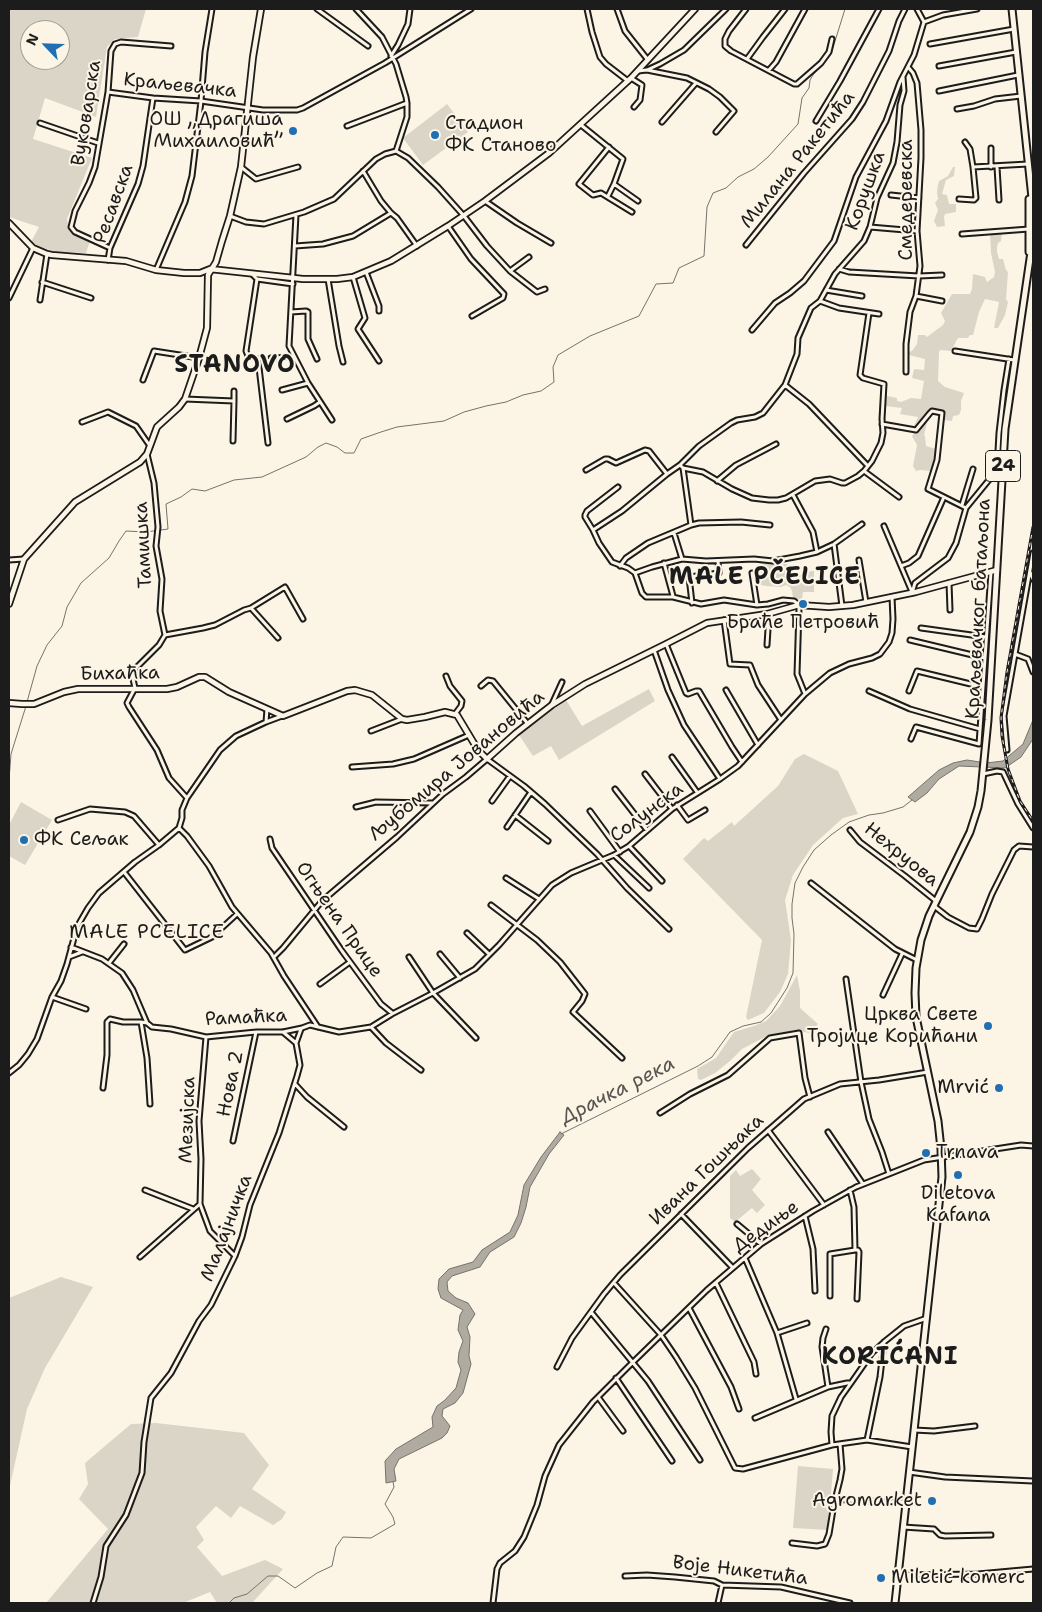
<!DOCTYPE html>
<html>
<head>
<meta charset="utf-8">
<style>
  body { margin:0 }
  #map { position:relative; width:1042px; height:1612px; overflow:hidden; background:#fcf5e5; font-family:"Shantell Sans",sans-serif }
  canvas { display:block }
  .frame { position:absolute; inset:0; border:10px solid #1c1c1c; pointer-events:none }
  .north { position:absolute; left:20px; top:20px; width:50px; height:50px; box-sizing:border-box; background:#fcf5e5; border:1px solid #a29e95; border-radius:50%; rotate:294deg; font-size:14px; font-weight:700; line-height:20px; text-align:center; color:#1c1c1c }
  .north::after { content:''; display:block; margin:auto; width:18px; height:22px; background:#1f6fb2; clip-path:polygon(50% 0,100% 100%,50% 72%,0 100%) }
</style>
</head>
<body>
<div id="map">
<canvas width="1042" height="1612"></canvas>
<div class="frame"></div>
<div class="north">N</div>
</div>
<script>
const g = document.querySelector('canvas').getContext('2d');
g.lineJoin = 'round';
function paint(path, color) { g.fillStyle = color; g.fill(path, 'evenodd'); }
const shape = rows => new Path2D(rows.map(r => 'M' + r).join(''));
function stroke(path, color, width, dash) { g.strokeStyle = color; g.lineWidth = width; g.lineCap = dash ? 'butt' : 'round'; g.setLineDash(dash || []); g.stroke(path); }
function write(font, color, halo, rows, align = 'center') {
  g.font = font + ' "Shantell Sans",sans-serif'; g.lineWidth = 4; g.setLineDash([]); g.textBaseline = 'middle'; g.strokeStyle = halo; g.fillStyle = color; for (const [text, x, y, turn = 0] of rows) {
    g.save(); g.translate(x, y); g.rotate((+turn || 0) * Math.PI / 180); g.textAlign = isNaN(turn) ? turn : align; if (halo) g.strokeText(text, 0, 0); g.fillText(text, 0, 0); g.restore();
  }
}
paint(shape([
  [9,9,146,9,138,37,115,39,107,47,96,117,45,98,33,139,92,158,67,219,69,230,77,236,90,241,86,253,56,252,41,247,31,242,39,227,9,217],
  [30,30,60,30,60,60,30,60],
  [447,104,468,132,423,165,403,138],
  [953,167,955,167,954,176,946,180,942,194,947,195,949,204,956,204,956,212,945,214,944,217,945,226,937,227,934,221,938,210,935,203,938,199,937,192,938,185,939,181,948,176],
  [990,233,1002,233,1001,241,998,243,997,247,997,252,999,259,1003,259,1006,270,1008,272,1006,299,1008,302,1005,315,998,328,994,328,999,302,985,299,979,312,973,335,970,335,968,338,958,338,951,351,940,350,939,352,938,381,945,387,964,393,961,401,961,410,959,415,953,416,952,421,944,420,945,413,942,410,932,409,917,428,913,428,918,417,900,414,902,408,885,406,887,396,897,398,897,401,901,402,911,398,921,399,924,381,912,378,914,369,924,370,925,359,909,355,909,352,912,351,917,344,918,335,925,335,927,337,943,325,945,321,941,313,952,294,970,294,972,289,973,274,985,277,987,282,994,277,995,272,991,253],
  [928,418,924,435,925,436,926,446,936,449,931,471,920,470,916,471,913,466,917,445,912,436,915,432,919,430],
  [760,561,767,563,787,564,796,575,804,575,811,571,814,571,814,592,803,592,802,599,796,599,793,598,792,591,790,587,786,585,781,587,766,586,757,584,757,578,761,577],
  [649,689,655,701,559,760,551,746,533,756,519,735,566,700,582,726],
  [804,754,838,771,858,814,843,818,813,845,793,875,785,900,791,940,788,974,780,992,764,1013,748,1020,746,1017,762,940,683,859,704,838,708,841,732,822,734,826,778,786,795,759],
  [21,802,52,820,25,865,9,856,9,825],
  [797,975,800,991,800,1008,818,1024,809,1033,796,1030,765,1037,742,1049,730,1061,715,1073,701,1080,698,1079,697,1069,716,1058,734,1032,754,1026,766,1021,780,1006],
  [752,1169,761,1179,752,1190,765,1205,757,1213,752,1208,735,1222,730,1218,730,1176,736,1170,740,1176],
  [61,1277,93,1287,45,1368,27,1409,9,1490,9,1298],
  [156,1423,244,1433,269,1465,252,1489,286,1512,282,1519,273,1525,240,1506,231,1518,216,1506,196,1527,204,1540,197,1547,222,1576,265,1560,283,1569,252,1603,217,1603,210,1592,183,1603,46,1603,108,1529,79,1499,88,1484,85,1463,131,1424],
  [798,1466,833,1469,828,1530,793,1528]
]), '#dbd5c8');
const water = shape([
  [1033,720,1033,739,1021,757,1005,768,959,766,939,779,927,793,915,802,908,797,939,770,953,763,967,760,986,763,1003,761,1023,744,1033,720],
  [560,1132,564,1135,549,1154,530,1187,526,1207,521,1223,514,1237,490,1252,480,1267,452,1276,447,1282,448,1291,456,1298,468,1303,475,1314,467,1327,470,1337,469,1356,471,1364,463,1393,455,1403,443,1409,442,1416,450,1426,447,1433,442,1438,399,1459,394,1469,396,1481,386,1483,385,1461,396,1449,433,1427,432,1417,437,1406,445,1400,456,1388,461,1370,458,1362,459,1352,463,1341,458,1330,460,1315,463,1310,441,1298,438,1289,439,1279,449,1269,473,1262,482,1250,510,1232,518,1215,524,1185,541,1157,560,1132]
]);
paint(water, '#b0aba1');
stroke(water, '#75726c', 1);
stroke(shape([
  [27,702,37,666,47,645,62,626,67,607,81,583,109,558,119,541,126,531,146,532,168,529,166,504,181,497,192,489,205,491,234,480,262,477,306,457,318,447,326,443,337,447,345,453,354,453,361,439,381,432,397,427,444,421,464,412,486,406,506,402,523,395,541,391,554,382,553,367,558,355,590,336,639,316,656,284,673,283,679,268,704,256,707,207,713,193,726,188,738,177,754,169,768,157,798,124,802,98,809,88,810,80,813,75,831,54,845,9],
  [9,780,11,754,26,706],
  [561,1134,698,1066,712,1057,730,1032,743,1026,761,1022,771,1013,787,988,793,973,794,934,792,918,792,904,795,883,803,867,814,850,831,835,849,822,869,815,883,813,903,807,912,800],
  [229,1603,234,1598,247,1594,268,1576,278,1576,295,1588,317,1573,332,1566,336,1547,343,1537,371,1538,395,1524,393,1517,385,1504,394,1487,393,1482]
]), '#75726c', 1);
const street = shape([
  [317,9,368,46],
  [356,9,382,37,396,64,406,97,407,103,407,117,396,151],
  [587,9,592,32,600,57,606,64,628,81],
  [617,9,625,31,648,60],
  [746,9,729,31,725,39,725,46,731,51,794,84,797,84,821,63,829,52,832,39],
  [917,9,924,22],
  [924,22,943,15,977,9],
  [930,44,1014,29],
  [391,56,398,45,408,24,410,9],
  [747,59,763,37,785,9],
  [939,66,1016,52],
  [647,70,687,78,709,89,720,97,734,111,716,132],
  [769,70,776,62,805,9],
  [638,71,647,70,660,64,684,50,726,9],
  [631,78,642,85,640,100,634,107],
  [939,91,1018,75],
  [108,92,153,98,201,101,263,110,297,110,303,108,385,63,471,9],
  [957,109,974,106,995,99,1021,96],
  [816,121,840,81,879,9],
  [662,122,696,83],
  [40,123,98,143],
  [581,125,623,159,614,184],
  [347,126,407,103],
  [965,142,970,149,973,167],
  [609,147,579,184,593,195,601,193,632,212],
  [991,148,991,167],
  [241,167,256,179,298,167],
  [997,167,999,200],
  [363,171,381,201,391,213,397,218,417,246],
  [891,195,919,198],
  [608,196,614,184,638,201],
  [959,199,974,200,976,198,973,167,1028,164],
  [485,201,517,223,551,243],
  [296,215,289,346,308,383,332,420],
  [230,216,246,222,264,224,304,212,334,199,376,159,385,154,396,151,408,158,438,187,464,216,487,246,510,271,537,292,545,289],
  [448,226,471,259,504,294,503,298,472,316],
  [870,227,917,231],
  [962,234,1029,229],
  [746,245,804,173,852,119,863,102,889,51,899,21,905,9],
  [295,246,323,244,353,236,391,213],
  [110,248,75,232,71,227,75,211,89,183,95,167,108,92,111,51,115,44,121,42,171,46],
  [108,260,110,248,138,184,143,166,153,98],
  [839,269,849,272,919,276],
  [156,270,185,202,192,176,201,101,205,52,212,9],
  [510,271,529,257],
  [366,272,379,306,379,311],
  [253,275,257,279,246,351,248,356,258,359,268,443],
  [919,276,942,275],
  [353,277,365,318,358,329,379,361],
  [257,279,293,284],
  [328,279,339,346,343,362],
  [42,282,91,298],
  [826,290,862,296],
  [916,296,942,301],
  [9,298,33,248],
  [40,300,47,254],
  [820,301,839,308,879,314],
  [291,312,306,311,308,312,308,339,317,359],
  [752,330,775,303,790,293,804,281,834,241,856,177,886,121,900,82,914,55,924,22],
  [955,351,1014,360],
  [271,358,294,357],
  [906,372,906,344,910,312,916,296,920,266,917,231,921,158,921,130,917,83,913,73,908,67],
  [143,380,154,351,199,358],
  [785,385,809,404,868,466],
  [282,390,308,383],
  [185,399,234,401,234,391],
  [287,419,314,406,320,402],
  [82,422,108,412,136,426,150,446],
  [882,424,916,430,930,413,932,411,942,413,937,460,928,489,966,508],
  [233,441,234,401],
  [147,454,154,483,158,527,156,546,162,579,160,611,165,635],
  [680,465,683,468,703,472,732,489,752,498,769,500,778,500,786,498,815,481,830,479,842,483,845,483,858,476,864,471,872,461,881,443,883,433,882,419,884,384,863,378,860,375,869,313],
  [683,468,691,525],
  [997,469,999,433,1004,390,1009,359],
  [586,470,605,459,608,459,616,463,645,450,649,451,667,474],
  [864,471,899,497],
  [717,481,736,465,776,444],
  [618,487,587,511,585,515,585,517,593,530,599,543,612,562,628,568,635,573,642,593,646,597,673,597,701,604,724,600,757,605,768,604,783,600,794,601,799,605,799,609,797,674,805,694],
  [793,495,813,532,817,552],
  [962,505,973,469],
  [884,526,912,592],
  [593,530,622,511,667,474,680,465,699,446,731,423,737,420,755,417,763,413,785,385,797,354,798,338,811,308,820,301,835,274,864,241,870,227,877,198,893,163,897,142,900,105,904,91,903,77],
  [674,533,682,559],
  [834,544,842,606],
  [9,560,24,559],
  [859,560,866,602],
  [664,563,673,596],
  [620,566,626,558,648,543,691,525,699,523,741,522,770,525],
  [901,566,909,563,918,556,944,497],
  [1030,572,1033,579],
  [635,573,652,567,682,559,706,561,754,559,773,561,800,556,817,552,834,544,862,524],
  [752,573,757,605],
  [949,583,950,610],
  [912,593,915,583,948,558,956,543,966,508,1002,464],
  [692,603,689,577,719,573,718,561],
  [251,608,278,638],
  [724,620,730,664,750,665,758,685,781,720],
  [921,628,986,637],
  [910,640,985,658],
  [666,644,686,693,688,694,696,691,699,691,732,747,742,762],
  [767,645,768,629,767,614],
  [654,650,668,690,684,725,720,779],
  [1015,654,1028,659,1033,672],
  [446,676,450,686,462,701,461,706,455,714],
  [481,686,488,680,493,681,528,724],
  [726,690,758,745],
  [869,691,910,709,980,729],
  [909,691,917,671,983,687],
  [552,704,562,682],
  [266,722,267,709],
  [371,731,402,719],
  [911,739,916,727,979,744,991,572],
  [1007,750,1004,716,1033,553],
  [672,757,697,792],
  [352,767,393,764,414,759,469,735],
  [645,774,672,809],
  [983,774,997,771,1003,772,1018,804,1033,828],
  [615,789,647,830],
  [187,798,169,778,157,750,129,707,127,703,135,688,133,679,135,669,159,645,165,635,203,628,215,625,244,610,251,608,285,587,303,619],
  [492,801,510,776],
  [677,805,688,820,705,810],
  [356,807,376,802,432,803],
  [590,811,620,852],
  [515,815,548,841],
  [58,820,90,809,125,812,134,816,159,845],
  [507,827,531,792],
  [179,828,187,836,209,866,232,907,271,953,284,976,318,1027],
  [850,830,860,842,905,876,936,901],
  [270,839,272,848,342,951,381,1004,392,1013],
  [629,846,662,881],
  [614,855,649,888],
  [124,872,185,950,212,937,237,914],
  [506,878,539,899],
  [811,883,895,949,917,960],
  [491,905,537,940,560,962,585,994,582,1001,573,1012,622,1058],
  [934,906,948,917,969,928,977,929,982,919,992,894,1014,850,1019,846,1033,847],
  [467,933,489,954],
  [71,947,102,959,122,973,133,990,147,1023,152,1027,171,1029,206,1037,256,1032,283,1032,302,1028,310,1025,339,1032,371,1027,392,1014,433,993,475,969,499,945,552,885,571,873,614,855,629,846,672,809,720,779,738,766,805,694,830,673,849,664,872,658,880,654,889,642,892,633,893,619,892,597],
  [440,954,460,978],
  [69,957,82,952],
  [274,957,283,948,322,901,397,837,443,794,466,777,487,759,524,786,545,804,597,854,627,888,669,929],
  [409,957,433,993,476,1038],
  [109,963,124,944],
  [846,979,861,1082,869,1119,882,1152,889,1174],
  [320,984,350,962],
  [883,995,902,954],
  [52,997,86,1009],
  [147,1023,141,1022,147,1058,150,1104],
  [371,1027,386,1043,421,1070],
  [283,1032,296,1043],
  [206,1037,199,1121,201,1159,200,1204,210,1231,235,1256],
  [9,1073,19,1065,28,1054,37,1039,52,997,61,981,67,964,77,927,88,908,99,893,135,862,159,845,179,828,182,818,182,810,187,798,220,750,236,736,266,722,282,716],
  [295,1084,307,1097,344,1127],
  [103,1088,107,1055,107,1022,110,1019,123,1022,141,1022],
  [660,1113,690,1094,728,1075,770,1038,799,1033,805,1078,810,1097],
  [768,1130,824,1205],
  [828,1132,863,1184],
  [233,1141,256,1032],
  [145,1190,193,1209],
  [681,1214,733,1268],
  [805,1216,813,1249,815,1291],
  [737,1224,761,1244],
  [855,1250,858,1250,859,1252,857,1299],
  [140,1257,200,1204],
  [745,1258,777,1333,796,1399],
  [614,1283,661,1335,676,1357,695,1388,735,1468,743,1469,832,1445,867,1440,912,1447],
  [716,1283,754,1362,756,1374],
  [830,1296,830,1254,855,1250,854,1207,850,1190],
  [689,1308,731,1387,739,1409],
  [591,1312,648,1381,700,1460],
  [826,1329,823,1338,822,1347,828,1387],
  [777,1333,807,1323],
  [557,1367,572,1338,604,1294,620,1275,748,1148,804,1099,840,1084,879,1080,928,1072],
  [616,1378,672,1461],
  [598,1397,623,1431],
  [755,1418,828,1387,847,1383,851,1383,872,1353,884,1342,904,1326,927,1318],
  [914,1430,934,1431,975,1426],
  [867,1440,880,1377,884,1342],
  [832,1445,831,1432,832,1416,841,1397,851,1383],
  [909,1472,945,1477,1033,1481],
  [836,1499,858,1501,906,1502],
  [903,1527,934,1529,940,1535,945,1536,991,1535],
  [792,1543,817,1546,825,1544,829,1534,834,1504,840,1480,842,1469,840,1444],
  [898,1575,978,1574,1033,1569],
  [625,1576,647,1575,675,1577,714,1581,722,1585,781,1587,850,1603],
  [93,1603,101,1577,106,1546,126,1515,142,1473,144,1442,151,1398,171,1373,199,1321,211,1305,235,1256,242,1237,250,1205,279,1133,297,1076,300,1065,296,1043,301,1029],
  [493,1603,497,1569,500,1563,515,1551,524,1537,537,1505,545,1476,559,1445,593,1402,628,1367,707,1290,761,1244,813,1211,856,1187,924,1160,1021,1145,1033,1146],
  [718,1603,722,1585]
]);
const secondary = shape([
  [9,223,33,248,47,254,52,255,126,261,156,270,184,273,200,273,210,269,303,279,337,279,353,277,391,261,448,226,485,201,549,153,631,78,695,9],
  [9,604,24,559,75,502,140,462,147,454,157,427,179,407,185,399,199,358,207,328,208,275,216,262,222,241,230,216,241,167,253,57,261,9],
  [9,703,22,704,34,704,64,692,78,689,167,689,177,687,199,677,205,677,229,692,283,716,347,691,355,690,372,695,402,719,407,720,425,717,445,712,457,715,478,750,487,759,516,733,552,705,585,684,666,644,707,623,767,614,799,605,829,607,853,605,916,592,997,570]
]);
const primary = shape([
  [1029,199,1029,252],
  [895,1603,942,1177,941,1149,938,1121,916,1017,915,993,916,968,921,940,929,916,970,832,978,807,981,791,988,720,1005,429,1032,245,1032,198,1012,9]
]);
stroke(street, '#1c1c1c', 7);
stroke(secondary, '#1c1c1c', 8);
stroke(primary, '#1c1c1c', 9);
stroke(street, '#fcf5e5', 3);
stroke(secondary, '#fcf5e5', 4.5);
stroke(primary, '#fcf5e5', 5);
const rail = shape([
  [1033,527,1007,672,1001,718,1002,736,1008,769,1020,801,1033,821]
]);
stroke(rail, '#1c1c1c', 3);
stroke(rail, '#fcf5e5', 1, [4]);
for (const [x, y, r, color] of [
  [293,131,5,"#1f6fb2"],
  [435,135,5,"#1f6fb2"],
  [803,604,5,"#1f6fb2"],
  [24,840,5,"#1f6fb2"],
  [988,1026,5,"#1f6fb2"],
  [999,1088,5,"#1f6fb2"],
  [926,1153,5,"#1f6fb2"],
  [958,1175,5,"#1f6fb2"],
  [932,1501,5,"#1f6fb2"],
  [881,1578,5,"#1f6fb2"]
]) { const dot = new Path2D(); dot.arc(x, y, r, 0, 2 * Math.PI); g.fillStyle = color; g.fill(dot); stroke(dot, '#fcf5e5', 2); }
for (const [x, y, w] of [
  [1003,466,35]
]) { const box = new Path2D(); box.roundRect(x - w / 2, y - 15.5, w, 31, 4); g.fillStyle = '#fcf5e5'; g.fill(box); stroke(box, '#1c1c1c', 1); }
write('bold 18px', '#1c1c1c', null, [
  ["24",1003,466]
]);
write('19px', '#1c1c1c', '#fcf5e5', [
  ["Краљевачка",180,86,6],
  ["Вуковарска",87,113,-81],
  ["Милана Ракетића",798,160,-51],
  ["Корушка",866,191,-70],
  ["Смедеревска",907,200,-90],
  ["Ресавска",114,204,-70],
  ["Тамишка",144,545,-93],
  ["Краљевачког батаљона",979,609,-87],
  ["Бихаћка",120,674,-1],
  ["Љубомира Јовановића",457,766,-40],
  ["Солунска",647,813,-37],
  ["Нехруова",901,855,39],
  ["Огњена Прице",339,920,55],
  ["Рамаћка",246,1018,-3],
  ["Нова 2",231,1084,-78],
  ["Мезијска",188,1120,-88],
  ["Ивана Гошњака",707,1170,-44],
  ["Дедиње",766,1227,-35],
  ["Малајничка",227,1228,-69],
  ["Воје Никетића",740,1571,7]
]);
write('19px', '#1c1c1c', '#fcf5e5', [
  ["ОШ „Драгиша",283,120],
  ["Михаиловић”",283,142],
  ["Стадион",445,124,"left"],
  ["ФК Станово",445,146,"left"],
  ["Браће Петровић",803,623,"center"],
  ["ФК Сељак",34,840,"left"],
  ["Црква Свете",978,1015],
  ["Тројице Корићани",978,1037],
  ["Mrvić",989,1088],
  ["Trnava",936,1153,"left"],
  ["Diletova",958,1194,"center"],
  ["Kafana",958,1216,"center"],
  ["Agromarket",922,1501],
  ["Miletić komerc",891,1578,"left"]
], 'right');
g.letterSpacing = '1px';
write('20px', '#1c1c1c', '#fcf5e5', [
  ["MALE PCELICE",147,933]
]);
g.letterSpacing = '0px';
write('italic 20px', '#575551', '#fcf5e5', [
  ["Драчка река",618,1091,-27]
]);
g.letterSpacing = '1px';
write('bold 24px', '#1c1c1c', '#fcf5e5', [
  ["STANOVO",235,366],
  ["MALE PČELICE",765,578],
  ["KORIĆANI",890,1358]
]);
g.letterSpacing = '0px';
</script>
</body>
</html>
